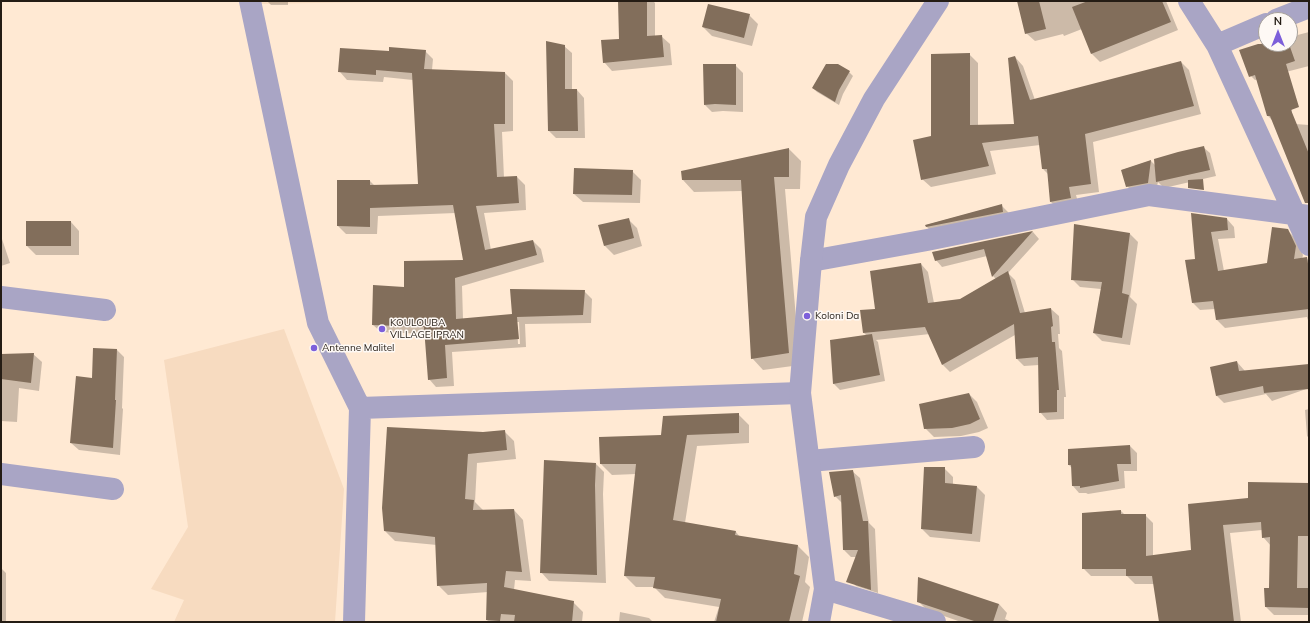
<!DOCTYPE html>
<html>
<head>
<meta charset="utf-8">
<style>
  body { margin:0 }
  #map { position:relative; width:1310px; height:623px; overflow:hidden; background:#ffe9d3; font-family:Mulish,sans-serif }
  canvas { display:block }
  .frame { position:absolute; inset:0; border:2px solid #241c14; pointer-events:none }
  .north { position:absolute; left:1258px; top:12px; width:40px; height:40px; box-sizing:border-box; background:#fef9f5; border:1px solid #a7a19b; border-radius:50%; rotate:0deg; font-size:11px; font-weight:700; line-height:16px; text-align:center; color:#241c14 }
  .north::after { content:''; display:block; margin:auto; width:14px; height:18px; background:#7d5fda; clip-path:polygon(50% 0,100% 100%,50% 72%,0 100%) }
</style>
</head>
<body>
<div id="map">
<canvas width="1310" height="623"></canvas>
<div class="frame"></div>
<div class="north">N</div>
</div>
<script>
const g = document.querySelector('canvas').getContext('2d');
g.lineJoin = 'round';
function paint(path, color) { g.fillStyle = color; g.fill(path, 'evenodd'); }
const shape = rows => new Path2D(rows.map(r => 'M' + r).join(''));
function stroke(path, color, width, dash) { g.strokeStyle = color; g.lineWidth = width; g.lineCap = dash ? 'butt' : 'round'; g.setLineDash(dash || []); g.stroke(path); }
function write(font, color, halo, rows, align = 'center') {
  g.font = font + ' Mulish,sans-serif'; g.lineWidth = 3; g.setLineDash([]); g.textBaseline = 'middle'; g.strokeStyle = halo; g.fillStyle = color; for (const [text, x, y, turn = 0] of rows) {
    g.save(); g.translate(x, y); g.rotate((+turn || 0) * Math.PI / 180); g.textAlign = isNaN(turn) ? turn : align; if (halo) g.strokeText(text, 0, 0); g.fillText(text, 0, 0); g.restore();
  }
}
paint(shape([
  [257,1,372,1,372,2,257,4],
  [284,329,344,489,335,622,174,622,184,600,151,589,188,527,164,360]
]), '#f7dbc0');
paint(shape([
  [267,1,288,1,288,5,271,5],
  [619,1,653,1,655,3,655,36,661,36,670,44,672,65,612,71,604,62,620,40],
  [1018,1,1166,1,1178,30,1100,62,1092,54,1082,29,1064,36,1063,34,1035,41,1026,33],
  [749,15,758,24,752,46,712,36,703,27],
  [1309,32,1309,66,1255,80,1248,73,1241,51,1266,42,1266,44,1290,44,1290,37],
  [564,46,572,53,572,90,577,90,584,98,585,138,556,138,549,131],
  [425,51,433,59,432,70,505,73,513,81,513,131,502,132,504,178,517,177,525,185,526,210,484,213,491,250,533,241,541,249,544,262,462,286,463,319,513,315,584,291,592,299,591,323,525,324,526,347,452,352,454,386,436,387,429,379,425,334,381,332,373,325,405,288,465,261,456,213,378,216,377,234,346,234,338,226,370,181,375,186,419,185,413,80,384,77,383,82,347,80,340,72,390,52],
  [517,322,519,322,520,344,518,344],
  [969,54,978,63,978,126,1015,125,1015,57,1023,66,1035,100,1181,62,1189,70,1201,114,1093,142,1099,192,1076,195,1079,206,1059,210,1051,202,1048,174,1043,169,1040,145,990,151,996,174,931,187,922,179,932,137],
  [735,65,743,73,743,112,723,111,712,112,705,105],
  [849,72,853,76,843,94,839,105,817,92,813,88],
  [1292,98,1292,120,1282,123,1309,125,1309,195,1275,123,1268,116],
  [1203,147,1210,153,1216,176,1164,188,1158,182,1156,191,1136,195,1127,186,1122,170,1151,161,1156,166],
  [789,149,801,161,800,189,785,189,800,365,763,370,752,358,742,191,694,192,683,180,682,172],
  [632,171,641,180,640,203,583,202,574,194],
  [1001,205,1010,214,935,236,927,227,926,225],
  [1192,214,1227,219,1234,227,1235,238,1218,239,1224,271,1268,264,1287,230,1295,238,1303,255,1302,259,1306,258,1309,261,1309,324,1307,317,1225,328,1217,320,1215,309,1200,310,1192,302,1196,259],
  [628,219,637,228,642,246,614,255,605,246,599,226],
  [71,222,79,231,79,255,36,255,27,246],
  [1075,225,1130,234,1138,242,1130,297,1137,304,1130,345,1102,341,1094,333,1101,289,1080,287,1072,279],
  [1033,232,1039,239,1008,273,1015,280,1025,313,1051,309,1059,316,1060,334,1058,334,1059,348,1062,351,1066,397,1064,397,1064,419,1047,420,1040,412,1039,365,1024,366,1017,359,1015,335,950,372,943,365,930,334,876,340,878,342,885,381,840,390,834,384,831,341,867,336,864,333,862,311,876,310,921,264,928,272,934,303,961,300,996,279,993,276,987,256,942,267,936,260,934,252],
  [1,236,10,263,1,266],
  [117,350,124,357,122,408,123,409,120,455,79,450,71,443],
  [33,354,42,362,39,391,19,388,17,422,1,421,1,355],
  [1237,362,1245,371,1309,365,1309,388,1272,401,1266,394,1224,403,1216,395],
  [969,394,977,402,988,428,979,432,961,436,934,437,925,428],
  [1309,409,1309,438,1307,436,1305,410],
  [738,414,749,425,749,443,697,446,685,523,736,532,740,537,798,546,809,557,805,582,810,587,802,622,714,622,719,607,665,598,654,587,636,587,625,576,636,474,612,475,601,464,661,436],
  [504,431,514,441,516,459,477,463,475,502,484,511,514,510,523,520,531,581,515,580,514,590,573,602,583,612,582,622,489,622,487,620,488,592,448,595,438,585,437,545,395,541,385,531,483,433],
  [1130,446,1137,453,1137,471,1124,471,1125,488,1088,494,1086,493,1079,493,1073,486,1072,468,1069,465],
  [596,464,604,472,603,494,606,583,549,581,541,572],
  [944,468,953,477,953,485,977,487,985,495,980,542,930,537,922,529],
  [852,471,860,478,869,523,875,529,878,593,856,586,849,578,856,557,851,557,844,550,842,503,835,496],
  [1309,484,1309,615,1274,615,1266,607,1265,589,1270,589,1271,546,1263,537,1262,530,1230,533,1241,622,1160,622,1154,584,1135,584,1127,576,1091,576,1083,568,1121,511,1125,515,1145,515,1153,523,1153,556,1192,550,1249,499],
  [1,568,6,573,6,622,1,622],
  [918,601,999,604,1007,613,1005,619,1012,622,961,622,927,610],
  [620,612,649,618,653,622,619,622]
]), '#0003');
paint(shape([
  [618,1,647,1,647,36,662,35,664,57,603,63,601,40,619,39],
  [1017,1,1039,1,1046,29,1025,34],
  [1088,1,1162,1,1171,22,1091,54,1072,7],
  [708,4,750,14,744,38,702,27],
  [546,41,565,45,565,89,577,89,578,131,548,131],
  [1258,44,1289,44,1295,61,1286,64,1299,107,1291,110,1309,154,1309,203,1305,203,1270,116,1267,116,1255,75,1249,77,1239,50],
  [389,47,426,50,424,69,505,72,505,124,494,124,497,177,517,176,519,203,476,206,485,250,533,240,537,255,455,278,456,319,512,314,510,289,585,290,583,315,517,317,519,339,445,345,447,378,428,380,424,327,372,325,373,285,404,287,404,261,463,260,453,205,370,208,370,227,337,226,337,180,370,180,370,185,418,184,412,73,376,70,376,75,338,72,340,48,389,51],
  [970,53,970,125,1014,124,1008,58,1015,56,1030,100,1181,61,1194,106,1085,134,1091,184,1069,187,1071,198,1050,202,1047,169,1042,169,1038,136,982,143,989,166,921,180,913,140,931,136,931,54],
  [703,64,736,64,736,105,715,104,704,105],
  [826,64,838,64,850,71,839,90,835,102,812,88],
  [1204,146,1210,170,1156,182,1154,159,1178,152],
  [789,148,789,177,774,177,789,353,751,359,741,180,682,180,681,171],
  [1151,160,1148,183,1126,187,1121,170],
  [574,168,633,170,632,195,573,194],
  [1203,179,1204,190,1188,188,1188,180],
  [1002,204,1003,212,926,227,925,225],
  [1191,213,1227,218,1228,230,1211,232,1218,271,1267,263,1272,227,1288,229,1296,246,1294,259,1307,257,1309,270,1309,309,1216,320,1213,301,1192,303,1185,260,1195,259],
  [629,218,634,238,604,246,598,225],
  [26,221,71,221,71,246,26,246],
  [1074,224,1130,233,1122,293,1129,295,1122,338,1093,333,1102,282,1071,280],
  [1033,231,992,277,984,249,935,261,932,252],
  [921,263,928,303,960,299,1008,271,1020,313,1051,308,1053,326,1051,327,1052,342,1055,342,1059,390,1057,390,1057,412,1039,413,1038,357,1016,359,1014,324,942,365,925,327,863,333,860,310,875,309,870,271],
  [872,334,880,375,833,384,830,340],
  [93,348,117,349,115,400,116,400,113,448,70,443,76,376,92,378],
  [34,353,31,383,1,379,1,354],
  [1237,361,1239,371,1309,364,1309,389,1264,393,1263,386,1216,396,1210,367],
  [969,393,980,419,970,424,952,428,924,429,919,404],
  [739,413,739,433,687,435,673,520,736,531,735,535,798,545,794,574,800,576,789,622,716,622,721,599,653,588,655,577,624,576,636,464,600,464,599,437,661,435,663,416],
  [387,427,483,432,505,430,507,450,468,454,465,499,474,500,473,510,514,509,522,572,506,571,504,587,574,601,572,622,514,622,515,615,501,614,500,621,486,620,487,583,437,586,435,537,384,531,382,508],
  [1130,445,1131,464,1117,464,1119,481,1080,488,1080,486,1072,486,1071,465,1068,465,1068,449],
  [544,460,596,463,595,485,597,575,540,573],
  [924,467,945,467,945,483,977,486,972,534,921,529],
  [853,470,863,521,868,521,871,590,846,582,858,550,843,550,841,495,834,497,829,472],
  [1248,482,1309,483,1309,536,1298,536,1297,588,1309,588,1309,608,1265,607,1264,588,1269,588,1270,537,1262,538,1261,522,1223,525,1234,622,1159,622,1152,576,1126,576,1126,569,1082,569,1082,513,1121,510,1121,514,1146,514,1146,556,1191,550,1188,504,1248,498],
  [918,577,999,604,993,622,977,622,917,602]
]), '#826e5b');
stroke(shape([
  [250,1,318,323,360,408,354,622],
  [1189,1,1217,45,1309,245],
  [1276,20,1309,7],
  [1217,45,1266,24],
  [811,261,927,240,1149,195,1309,216],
  [1,297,105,310],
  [360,408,800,393],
  [809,461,974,447],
  [1,474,113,489],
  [825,589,935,622]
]), '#a9a5c5', 22);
stroke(shape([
  [819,622,825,589,800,393,811,261,816,217,839,165,874,99,938,1]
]), '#a9a5c5', 22);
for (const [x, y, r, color] of [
  [807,316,4,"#7d5fda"],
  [382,329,4,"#7d5fda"],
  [314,348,4,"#7d5fda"]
]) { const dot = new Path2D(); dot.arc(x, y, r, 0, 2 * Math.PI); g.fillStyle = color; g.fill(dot); stroke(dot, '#fef9f5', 1.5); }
write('10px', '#241c14', '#fef9f5', [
  ["Koloni Da",815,316],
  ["KOULOUBA",390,323],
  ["VILLAGE IPRAN",390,335],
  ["Antenne Malitel",322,348]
], 'left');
</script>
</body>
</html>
